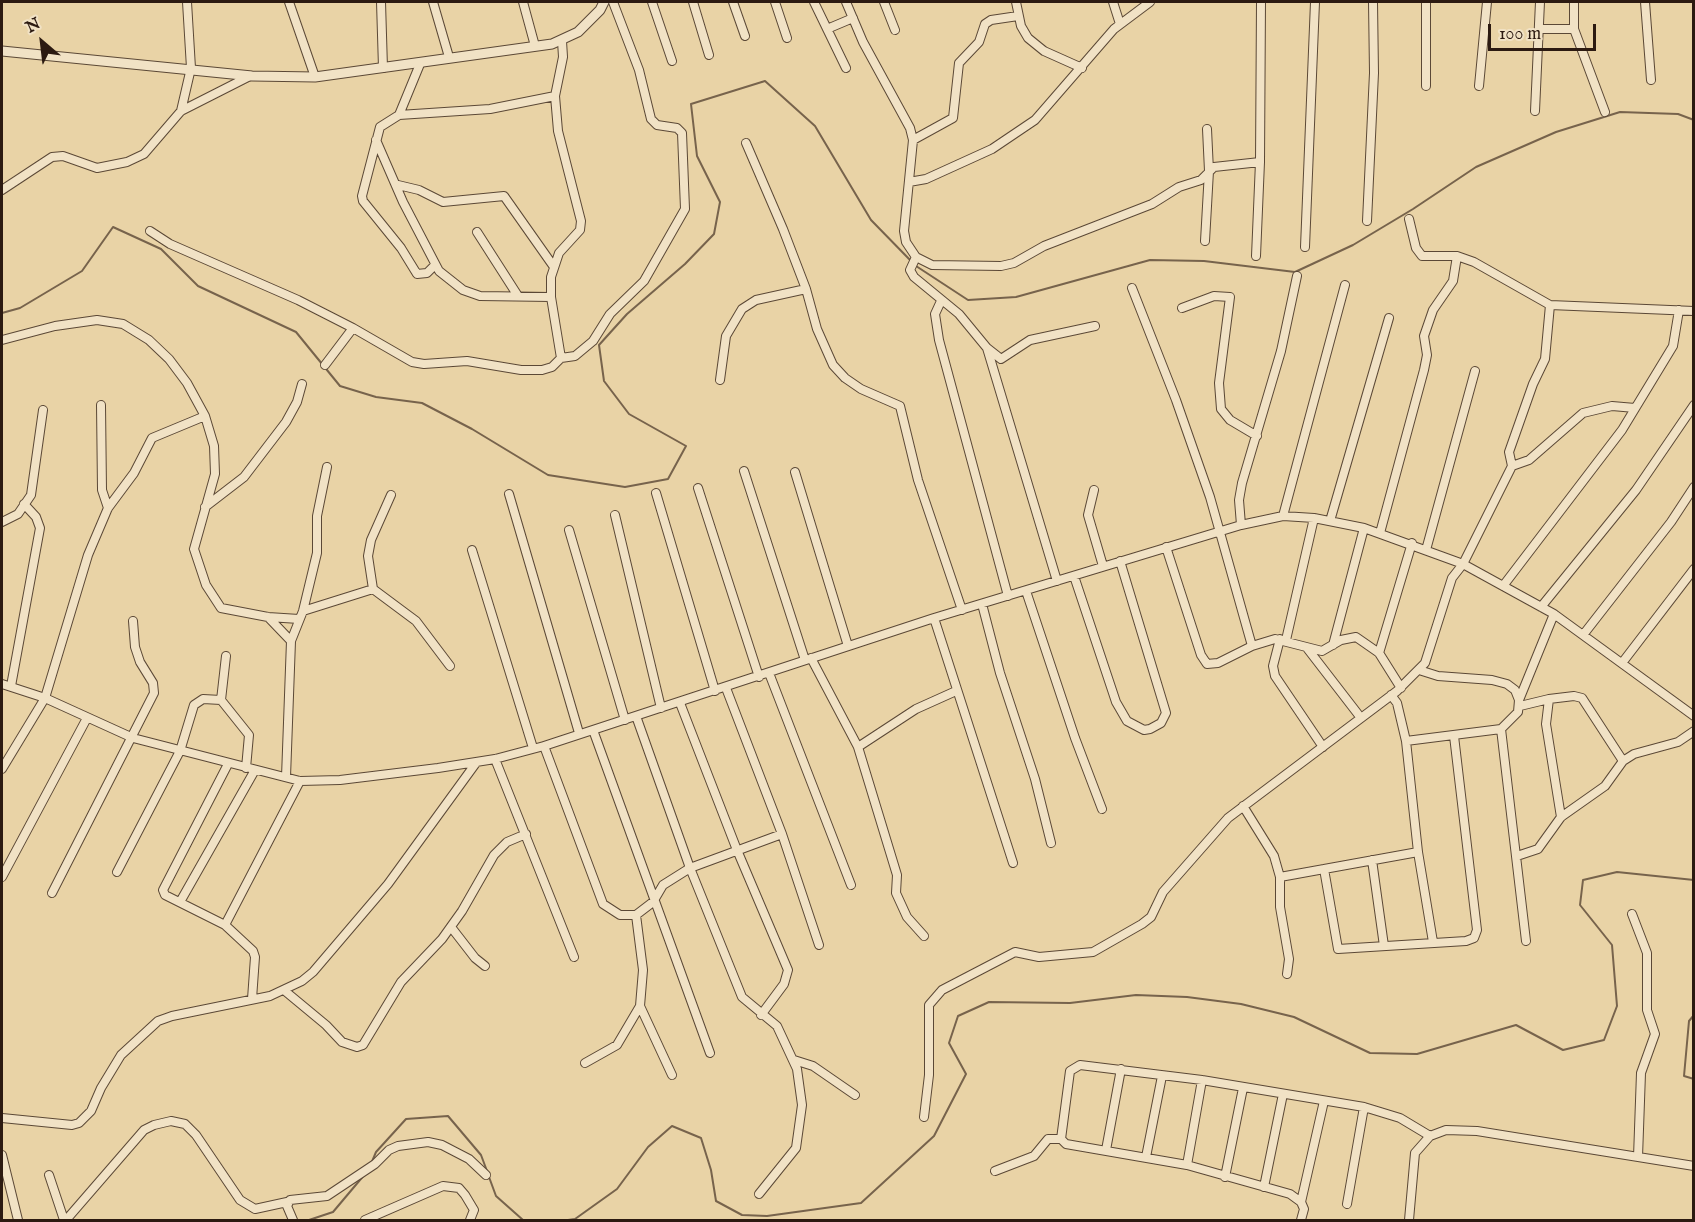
<!DOCTYPE html>
<html>
<head>
<meta charset="utf-8">
<style>
  body { margin:0 }
  #map { position:relative; width:1695px; height:1222px; overflow:hidden; background:#e9d3a6; font-family:"IM FELL English",serif }
  canvas { display:block }
  .frame { position:absolute; inset:0; border:3px solid #2c1a11; pointer-events:none }
  .north { position:absolute; left:12px; top:12px; width:60px; height:60px; -webkit-text-stroke:4px #f1e2c5; paint-order:stroke; rotate:332deg; font-size:16px; font-weight:700; line-height:24px; text-align:center; color:#2c1a11 }
  .north::after { content:''; display:block; margin:auto; width:21px; height:27px; background:#2c1a11; clip-path:polygon(50% 0,100% 100%,50% 72%,0 100%) }
  .scale { position:absolute; left:1488px; top:24px; width:108px; height:27px; box-sizing:border-box; border:3px solid #2c1a11; border-top:0; padding-left:8px; font-size:18px; line-height:21px; white-space:nowrap; color:#2c1a11; -webkit-text-stroke:4px #f1e2c5; paint-order:stroke }
</style>
</head>
<body>
<div id="map">
<canvas width="1695" height="1222"></canvas>
<div class="frame"></div>
<div class="north">N</div>
<div class="scale">100 m</div>
</div>
<script>
const g = document.querySelector('canvas').getContext('2d');
g.lineJoin = 'round';
const shape = rows => new Path2D(rows.map(r => 'M' + r).join(''));
function stroke(path, color, width, dash) { g.strokeStyle = color; g.lineWidth = width; g.lineCap = dash ? 'butt' : 'round'; g.setLineDash(dash || []); g.stroke(path); }
stroke(shape([
  [916,266,968,300,1016,297,1150,260,1204,261,1295,272,1353,245,1413,209,1476,167,1556,132,1620,112,1678,114,1694,120],
  [2,313,20,308,82,271,113,227,161,249,198,286,296,332,340,386,376,397,422,403,472,429,548,475,625,487,668,479,686,446,629,414,604,381,599,345,627,314,685,264,714,234,720,202,697,156,691,104,765,81,815,126,871,220,912,262],
  [1694,1015,1689,1021,1684,1076,1694,1079],
  [371,1164,376,1152,406,1119,448,1116,481,1155,487,1171],
  [489,1177,496,1196,523,1220],
  [309,1220,333,1212,365,1174],
  [568,1220,575,1219,617,1189,648,1147,672,1126,701,1138,711,1170,716,1201,742,1215,767,1216,861,1203,934,1136,966,1074,949,1043,958,1016,989,1002,1070,1003,1136,995,1187,997,1241,1004,1294,1017,1370,1053,1417,1054,1516,1025,1563,1050,1604,1040,1617,1006,1612,945,1580,905,1583,880,1617,872,1694,880]
]), '#77634c', 2);
const minor = shape([
  [289,2,315,77],
  [381,2,383,68],
  [433,2,449,57],
  [523,2,535,46],
  [652,2,672,61],
  [693,2,709,55],
  [733,2,745,36],
  [775,2,787,38],
  [814,2,846,68],
  [846,2,863,42,910,128,913,140,904,231,906,242,916,257,932,265,1001,266,1014,263,1044,246,1152,204,1179,187,1201,180,1214,167,1260,162],
  [884,2,895,30],
  [1016,2,1021,26,1028,38,1044,51,1082,68],
  [1113,2,1120,24],
  [1426,2,1426,86],
  [1574,2,1574,29,1605,112],
  [1645,2,1651,80],
  [827,29,853,18],
  [1539,29,1574,29],
  [420,64,399,115,380,127,362,196,363,201,401,248,417,274,427,273,435,265],
  [1479,86,1487,2],
  [181,111,191,68,187,2],
  [1535,111,1540,2],
  [399,115,490,109,555,96],
  [376,140,403,202,439,271,463,290,480,296,551,297],
  [913,140,953,118,959,63,979,42,985,24,991,20,1018,16],
  [746,143,783,229,806,289,817,329,833,365,845,378,861,389,900,406,918,480,962,610],
  [909,182,926,179,992,149,1035,120,1114,29,1150,2],
  [398,185,419,190,443,202,504,196,554,267],
  [2,190,52,157,63,156,97,168,127,162,144,154,181,111,250,76],
  [1409,219,1416,248,1422,256,1457,256,1474,262,1550,305,1694,311],
  [1367,221,1374,73,1373,2],
  [150,231,170,244,298,300,353,328],
  [477,232,518,296],
  [1205,241,1209,171,1207,129],
  [1305,247,1315,2],
  [1256,256,1260,162,1261,2],
  [916,257,910,270,914,277,959,314,987,348,1001,359,1030,340,1095,326],
  [1132,288,1176,400,1210,497,1252,646],
  [941,301,935,314,939,340,1008,596],
  [1182,308,1214,296,1230,297,1219,383,1221,409,1230,420,1257,436],
  [2,340,55,326,97,320,123,324,149,340,169,359,187,383,205,416,214,446,215,474,194,549,206,585,221,608,268,617,299,619],
  [987,348,1057,581],
  [561,358,575,356,593,341,610,314,644,281,685,209,682,133,677,128,657,125,651,119,639,70,613,2],
  [325,365,353,328,412,362,424,364,467,361,521,370,542,370,552,367,561,358,551,297,551,277,559,253,580,230,581,221,558,131,555,96,563,57,562,41],
  [720,380,726,336,742,309,756,300,806,289],
  [101,405,102,490,108,508],
  [1512,466,1529,460,1583,413,1612,406,1635,408],
  [744,471,805,660],
  [795,472,848,646],
  [698,488,759,677],
  [1094,490,1088,515,1103,566],
  [656,493,715,691],
  [509,494,579,733],
  [391,495,371,540,368,556,373,589,416,621,450,666],
  [205,507,244,477,286,422,297,402,302,384],
  [615,515,661,708],
  [1283,516,1345,285],
  [1330,521,1389,318],
  [2,522,18,514,31,495,43,410],
  [1241,525,1239,500,1242,483,1281,351,1297,276],
  [569,530,625,720],
  [1380,533,1424,370,1427,355,1424,336,1433,310,1453,281,1457,256],
  [1166,547,1201,655,1207,664,1218,663,1252,646,1275,639,1322,651,1341,640,1356,637,1379,653,1401,688],
  [472,550,533,748],
  [1426,550,1475,371],
  [1074,576,1116,702,1127,721,1144,730,1150,729,1161,723,1166,713,1120,561],
  [1503,586,1622,430,1673,346,1679,310],
  [1026,591,1075,738,1102,809],
  [982,604,1000,673,1035,779,1051,843],
  [1541,607,1636,490,1694,405],
  [303,611,373,589],
  [268,617,291,641],
  [934,618,1013,863],
  [1583,635,1671,522,1694,487],
  [1280,639,1273,666,1275,676,1323,747],
  [1286,640,1314,518],
  [1333,645,1364,528],
  [1307,648,1361,718],
  [1379,653,1412,543],
  [226,656,221,700,249,735,246,768],
  [811,658,858,747,897,875,896,893,907,917,924,936],
  [1622,663,1694,569],
  [1419,670,1438,676,1492,680,1507,684,1515,690,1519,700,1518,712,1501,729,1526,941],
  [769,673,851,885],
  [2,684,45,698,133,738,300,781,340,780,438,768,495,759,544,746,934,618,1241,525,1283,516,1314,518,1364,528,1463,564,1554,614,1694,716],
  [11,686,40,528,36,517,24,504],
  [726,688,782,834,819,945],
  [1391,695,1397,703,1406,741,1418,852,1433,942],
  [1549,699,1546,724,1561,817],
  [1519,700,1554,614],
  [680,703,737,850,788,970,784,984,761,1015],
  [1520,706,1549,699,1574,696,1582,698,1623,761],
  [636,716,690,868,742,997,777,1026,797,1069,802,1105,796,1148,759,1194],
  [593,730,710,1053],
  [1406,741,1501,729],
  [544,746,603,904,620,915,636,915],
  [858,747,916,709,956,691],
  [495,759,574,957],
  [2,769,45,698,88,555,108,508,134,473,152,438,205,416],
  [286,777,291,641,303,611,317,553,317,516,327,467],
  [1243,806,1274,856,1280,877,1280,907,1289,959,1287,974],
  [1517,856,1538,849,1561,817,1605,786,1623,761,1634,754,1678,742,1694,731],
  [1372,860,1384,946],
  [1324,869,1338,949,1466,941,1474,938,1477,930,1454,736],
  [117,872,180,751,194,705,203,699,221,700],
  [2,877,87,718],
  [1280,877,1418,852],
  [52,893,154,693,153,683,140,662,135,647,133,621],
  [180,902,255,770],
  [1632,914,1647,953,1647,1010,1655,1034,1641,1073,1638,1157],
  [225,925,165,895,163,890,228,764],
  [451,927,475,958,485,966],
  [285,991,326,1025,342,1042,357,1047,363,1045,401,982,442,939,462,911,494,855,507,842,526,834],
  [252,999,255,957,253,951,225,925,300,781],
  [794,1060,813,1066,855,1095],
  [585,1063,617,1045,640,1006],
  [672,1075,640,1006,643,970,636,915,653,902,663,885,690,868,782,834],
  [924,1117,929,1075,929,1005,942,990,1015,952,1039,957,1093,952,1142,924,1151,917,1163,892,1228,818,1397,691,1425,663,1452,578,1463,564,1512,466,1509,452,1533,384,1545,359,1550,305],
  [2,1118,72,1125,79,1123,91,1111,101,1088,121,1055,158,1021,172,1016,270,996,302,981,313,972,388,884,476,763],
  [1061,1139,1070,1071,1080,1065,1202,1080,1364,1107,1400,1118,1430,1136],
  [1106,1150,1121,1069],
  [2,1155,18,1220],
  [1146,1157,1162,1076],
  [1187,1165,1202,1080],
  [995,1171,1034,1156,1048,1139,1061,1139,1066,1144,1187,1165,1290,1194,1301,1202,1304,1209,1301,1220],
  [49,1175,64,1220],
  [1225,1177,1243,1088],
  [1264,1187,1283,1094],
  [1301,1202,1324,1101],
  [1347,1204,1364,1107],
  [66,1220,144,1130,154,1125,171,1121,185,1124,196,1135,240,1200,255,1209,287,1202],
  [293,1220,287,1206,290,1200,327,1196,375,1164,389,1150,398,1146,428,1142,442,1145,469,1159,486,1175],
  [365,1220,443,1186,459,1188,465,1195,474,1210,470,1220],
  [1409,1220,1415,1153,1430,1136,1446,1130,1477,1131,1694,1166]
]);
const tertiary = shape([
  [2,51,252,76,315,77,552,44,578,32,600,10,604,2]
]);
stroke(minor, '#5b4836', 10);
stroke(tertiary, '#5b4836', 11);
stroke(minor, '#f1e2c5', 8);
stroke(tertiary, '#f1e2c5', 9);
</script>
</body>
</html>
